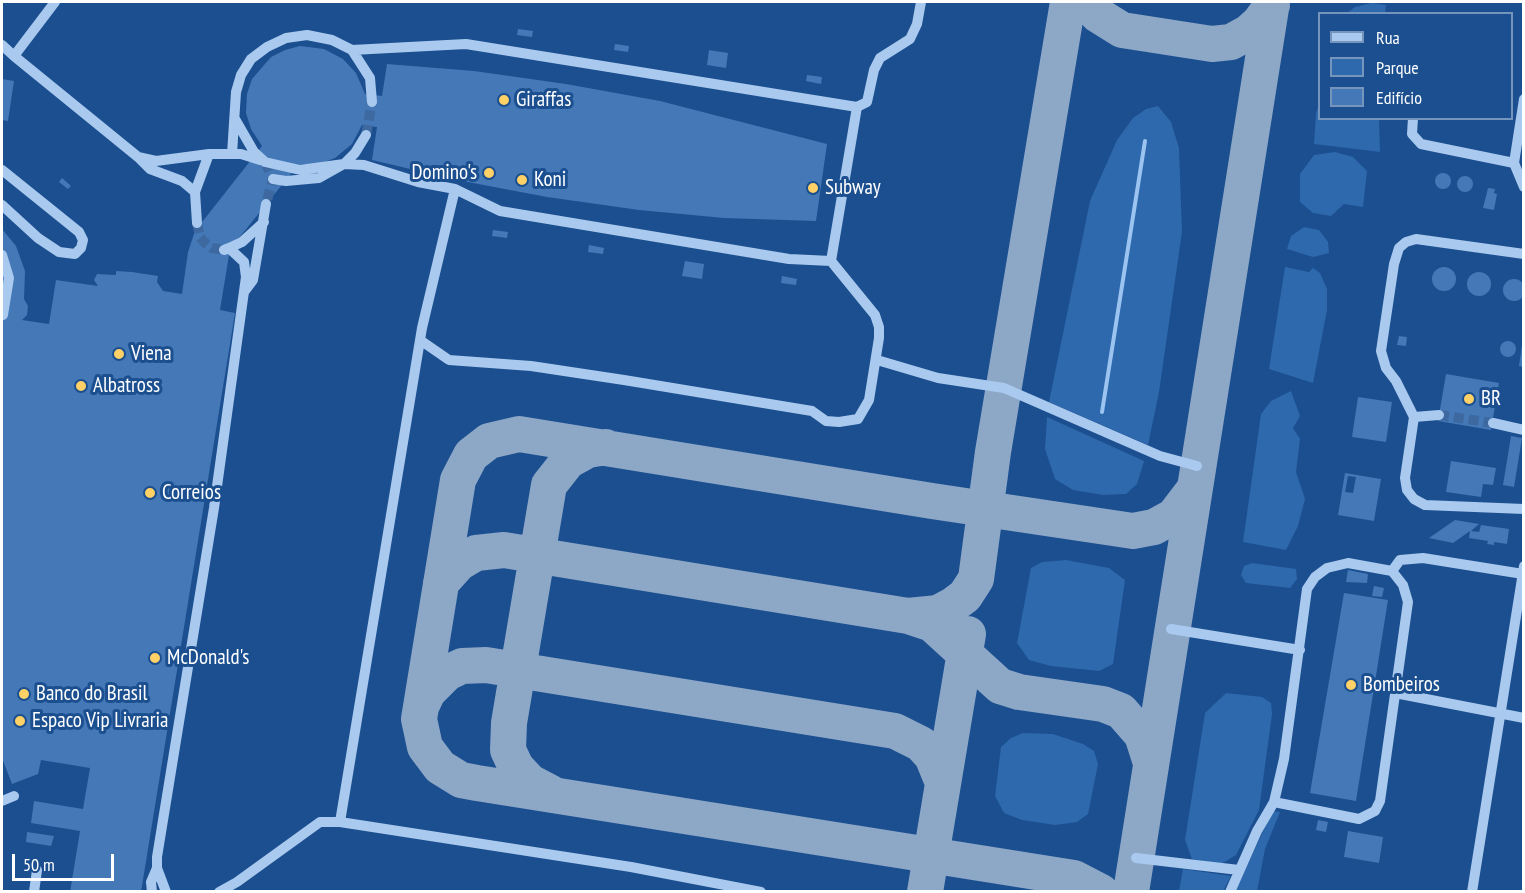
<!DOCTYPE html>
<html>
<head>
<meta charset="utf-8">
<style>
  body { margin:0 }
  #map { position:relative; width:1525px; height:893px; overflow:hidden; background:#1b4f8f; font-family:"PT Sans Narrow",sans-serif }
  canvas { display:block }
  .frame { position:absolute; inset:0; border:3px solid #fff; pointer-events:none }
  .legend { position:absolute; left:1318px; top:12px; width:195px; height:108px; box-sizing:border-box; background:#1b4f8f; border:2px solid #7695bc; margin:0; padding:8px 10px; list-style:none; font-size:18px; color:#fff }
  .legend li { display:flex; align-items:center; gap:12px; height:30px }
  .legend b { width:30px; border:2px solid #7695bc }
  .scale { position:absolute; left:12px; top:854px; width:102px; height:27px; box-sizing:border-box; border:3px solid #fff; border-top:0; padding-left:8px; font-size:18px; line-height:21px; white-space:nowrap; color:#fff; -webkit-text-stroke:4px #1b4f8f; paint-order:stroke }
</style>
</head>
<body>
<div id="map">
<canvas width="1525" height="893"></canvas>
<div class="frame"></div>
<ul class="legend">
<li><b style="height:8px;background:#a9c9ee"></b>Rua</li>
<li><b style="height:16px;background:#2e69ad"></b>Parque</li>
<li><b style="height:16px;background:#4478b7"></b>Edifício</li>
</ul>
<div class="scale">50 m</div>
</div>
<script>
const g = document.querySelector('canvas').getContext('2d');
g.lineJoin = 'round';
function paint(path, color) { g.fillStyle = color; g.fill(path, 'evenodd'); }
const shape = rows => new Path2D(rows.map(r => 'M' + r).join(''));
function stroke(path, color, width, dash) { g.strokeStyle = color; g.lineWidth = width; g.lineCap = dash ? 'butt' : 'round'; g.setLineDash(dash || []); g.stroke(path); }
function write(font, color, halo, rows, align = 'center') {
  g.font = font + ' "PT Sans Narrow",sans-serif'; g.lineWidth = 6; g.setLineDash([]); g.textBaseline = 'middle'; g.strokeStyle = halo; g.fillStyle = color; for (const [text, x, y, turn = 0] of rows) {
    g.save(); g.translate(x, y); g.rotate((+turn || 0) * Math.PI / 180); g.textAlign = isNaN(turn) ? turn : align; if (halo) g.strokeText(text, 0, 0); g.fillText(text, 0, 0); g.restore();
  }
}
paint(shape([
  [1372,3,1386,5,1385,13,1347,13,1355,7],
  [1319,104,1320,118,1379,119,1380,152,1314,144,1316,113],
  [1158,106,1171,122,1179,148,1182,232,1159,392,1148,445,1049,402,1090,201,1117,140,1133,118,1146,109],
  [1335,152,1353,157,1367,171,1363,207,1344,204,1331,216,1313,213,1300,202,1300,174,1314,155],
  [1304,227,1319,230,1328,242,1329,253,1313,257,1287,249,1291,236],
  [1285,267,1309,272,1313,268,1320,273,1327,289,1327,310,1313,383,1269,369],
  [1291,391,1300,416,1293,428,1300,439,1296,472,1305,499,1298,526,1286,550,1243,542,1261,414,1271,401],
  [1047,417,1144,461,1137,484,1126,494,1103,495,1073,490,1055,479,1045,449],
  [1066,560,1109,568,1125,580,1113,664,1099,671,1051,666,1029,660,1017,643,1031,568,1042,562],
  [1252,563,1296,569,1297,579,1290,588,1246,583,1241,575,1244,566],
  [1226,693,1262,697,1271,703,1272,714,1259,810,1236,855,1221,864,1192,859,1185,840,1205,713],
  [1023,733,1053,734,1083,744,1094,751,1098,764,1088,814,1077,822,1055,825,1022,820,1004,813,995,796,1001,747,1011,738],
  [1273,811,1280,812,1265,849,1257,891,1234,892],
  [1183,869,1231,876,1223,891,1179,891]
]), '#2e69ad');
stroke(shape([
  [1102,412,1145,141]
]), '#9cc4f0', 4);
stroke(shape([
  [1086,2,1098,15,1122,30,1212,44,1231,42,1249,32,1259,23,1272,5],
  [441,583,459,563,476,553,504,550,908,616,932,624,1000,686,1019,692,1103,704,1121,711,1142,735,1151,763],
  [908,616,938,613,953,605,965,596,976,579,993,452,1068,2],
  [421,707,428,692,447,673,462,666,486,665,895,731,921,744,932,756,943,783],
  [551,793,530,782,516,767,508,750,509,723,549,485,568,461,588,450,606,447],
  [925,892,968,634],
  [1101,892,1074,878,477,783,461,780,440,767,425,747,419,719,458,480,471,455,489,441,519,434,932,501,1133,531,1154,527,1174,516,1193,491],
  [1131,892,1272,2]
]), '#8da7c7', 36);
paint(shape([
  [518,29,533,31,532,37,517,35],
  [615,44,629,46,628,52,614,50],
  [300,46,324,49,343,59,356,73,365,94,382,96,387,64,474,71,566,84,660,101,827,144,816,221,724,218,639,210,547,197,457,180,372,160,377,127,362,125,352,144,335,158,322,163,298,165,230,249,220,310,235,313,141,892,70,892,80,831,31,823,34,801,83,809,90,768,41,760,38,774,12,784,2,758,2,229,16,246,25,271,24,299,28,306,27,315,22,320,49,324,56,280,98,286,94,280,97,274,116,275,116,271,132,272,158,276,157,282,163,291,182,294,188,252,195,231,262,146,251,129,246,113,247,94,252,79,271,57,285,50],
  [709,50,728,53,726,68,707,65],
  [807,75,822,77,821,84,806,81],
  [2,79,14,81,8,121,2,120],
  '1435 181a8 8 0 1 1 16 0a8 8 0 1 1-16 0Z',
  '1457 184a8 8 0 1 1 16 0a8 8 0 1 1-16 0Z',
  [62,178,71,186,68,189,59,182],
  [1488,188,1495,189,1494,193,1497,194,1494,210,1483,208],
  [493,230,508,232,507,238,492,236],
  [589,245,604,248,603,254,588,252],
  [685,261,704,264,702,279,682,276],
  '1432 279a12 12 0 1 1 24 0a12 12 0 1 1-24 0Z',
  '1467 284a12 12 0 1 1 24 0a12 12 0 1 1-24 0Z',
  [782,276,797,279,796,285,781,283],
  '1503 290a11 11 0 1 1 22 0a11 11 0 1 1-22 0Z',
  [1399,336,1407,337,1406,346,1397,345],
  '1500 349a8 8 0 1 1 16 0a8 8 0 1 1-16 0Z',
  [1522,345,1524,345,1524,367,1519,366],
  [1446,374,1499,383,1491,430,1438,421],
  [1358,397,1392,402,1386,442,1352,437],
  [1511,436,1522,438,1514,487,1503,485],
  [1451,461,1496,468,1493,485,1483,484,1481,497,1446,492],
  [1345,473,1381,479,1374,521,1338,515],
  [1348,476,1356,477,1353,493,1345,492],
  [1455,520,1479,524,1471,531,1479,532,1481,525,1509,529,1507,544,1494,542,1494,545,1487,544,1488,541,1469,538,1470,531,1453,543,1429,538],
  [1348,570,1368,574,1367,583,1346,582],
  [1374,586,1384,588,1382,597,1372,596],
  [1344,593,1388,600,1356,801,1310,793],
  [1318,820,1328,822,1326,832,1316,830],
  [1348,831,1383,837,1379,863,1344,857],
  [27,832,54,836,51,846,26,842]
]), '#4478b7');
stroke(shape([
  [366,135,372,102],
  [265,162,273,179,266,204],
  [197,223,200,237,204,242,212,248,224,250],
  [1439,415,1493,423]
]), '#3d69a0', 10, [10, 5]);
stroke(shape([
  [55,2,14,56,138,157,150,169,182,181,195,192],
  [2,45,14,56],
  [352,50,466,44,857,107,831,261],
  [857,107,867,102,874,70,880,58,910,39,917,24,921,2],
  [1413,118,1412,134,1421,144,1514,163,1524,99],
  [235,119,254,152,265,162,300,170,344,164,364,165,418,182,455,189],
  [232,154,236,92,241,75,251,59,267,47,286,38,307,35,332,40,352,50,370,78,372,102],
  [138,157,156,161,209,154],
  [1514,163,1524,187],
  [2,170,79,232,83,240,81,248,75,254,59,252,38,238,2,205],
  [273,179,286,181,319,178,344,164,355,153,366,135],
  [197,223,195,192,209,154,241,154,260,160],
  [229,248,242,242,264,222],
  [1524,254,1416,239,1406,242,1399,248,1394,264,1381,351,1386,368,1396,381,1414,417,1405,478,1407,490,1414,499,1425,505,1524,509],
  [2,255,9,278,3,315],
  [244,292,253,280,266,204],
  [420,340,449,360,531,366,624,380,812,411,826,421,839,422,858,419,869,400,879,338,879,327,875,315,831,261,789,259,500,211,455,189,422,328,340,822,631,867,761,892],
  [877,360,938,378,1004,388,1160,456,1197,466],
  [1414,417,1439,415],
  [1493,423,1524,430],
  [1392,571,1400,560,1423,558,1523,574],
  [1171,629,1300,650],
  [1395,693,1524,718],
  [2,801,14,796],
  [1136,858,1239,870],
  [34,892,37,870],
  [152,892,151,882,157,868],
  [166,892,157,868,157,857,214,508,246,277,244,262,229,248,224,250],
  [219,892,237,882,320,822,340,822],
  [1230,892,1257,831,1274,802,1284,759,1307,589,1315,577,1327,568,1348,563,1392,571,1403,585,1408,602,1380,801,1375,811,1359,819,1274,802],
  [1472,892,1524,566]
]), '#a9c9ee', 10);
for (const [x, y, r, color] of [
  [504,100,6,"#ffd166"],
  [489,173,6,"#ffd166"],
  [522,180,6,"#ffd166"],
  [813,188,6,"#ffd166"],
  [119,354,6,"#ffd166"],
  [81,386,6,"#ffd166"],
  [1469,399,6,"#ffd166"],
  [150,493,6,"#ffd166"],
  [155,658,6,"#ffd166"],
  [1351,685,6,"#ffd166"],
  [24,694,6,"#ffd166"],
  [20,721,6,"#ffd166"]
]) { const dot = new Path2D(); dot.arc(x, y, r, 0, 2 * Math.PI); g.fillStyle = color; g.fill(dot); stroke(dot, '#1b4f8f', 2); }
write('21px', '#fff', '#1b4f8f', [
  ["Giraffas",516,100],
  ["Domino's",477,173,"right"],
  ["Koni",534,180],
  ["Subway",825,188],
  ["Viena",131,354],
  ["Albatross",93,386],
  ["BR",1481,399],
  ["Correios",162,493],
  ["McDonald's",167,658],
  ["Bombeiros",1363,685],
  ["Banco do Brasil",36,694],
  ["Espaco Vip Livraria",32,721]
], 'left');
</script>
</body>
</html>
